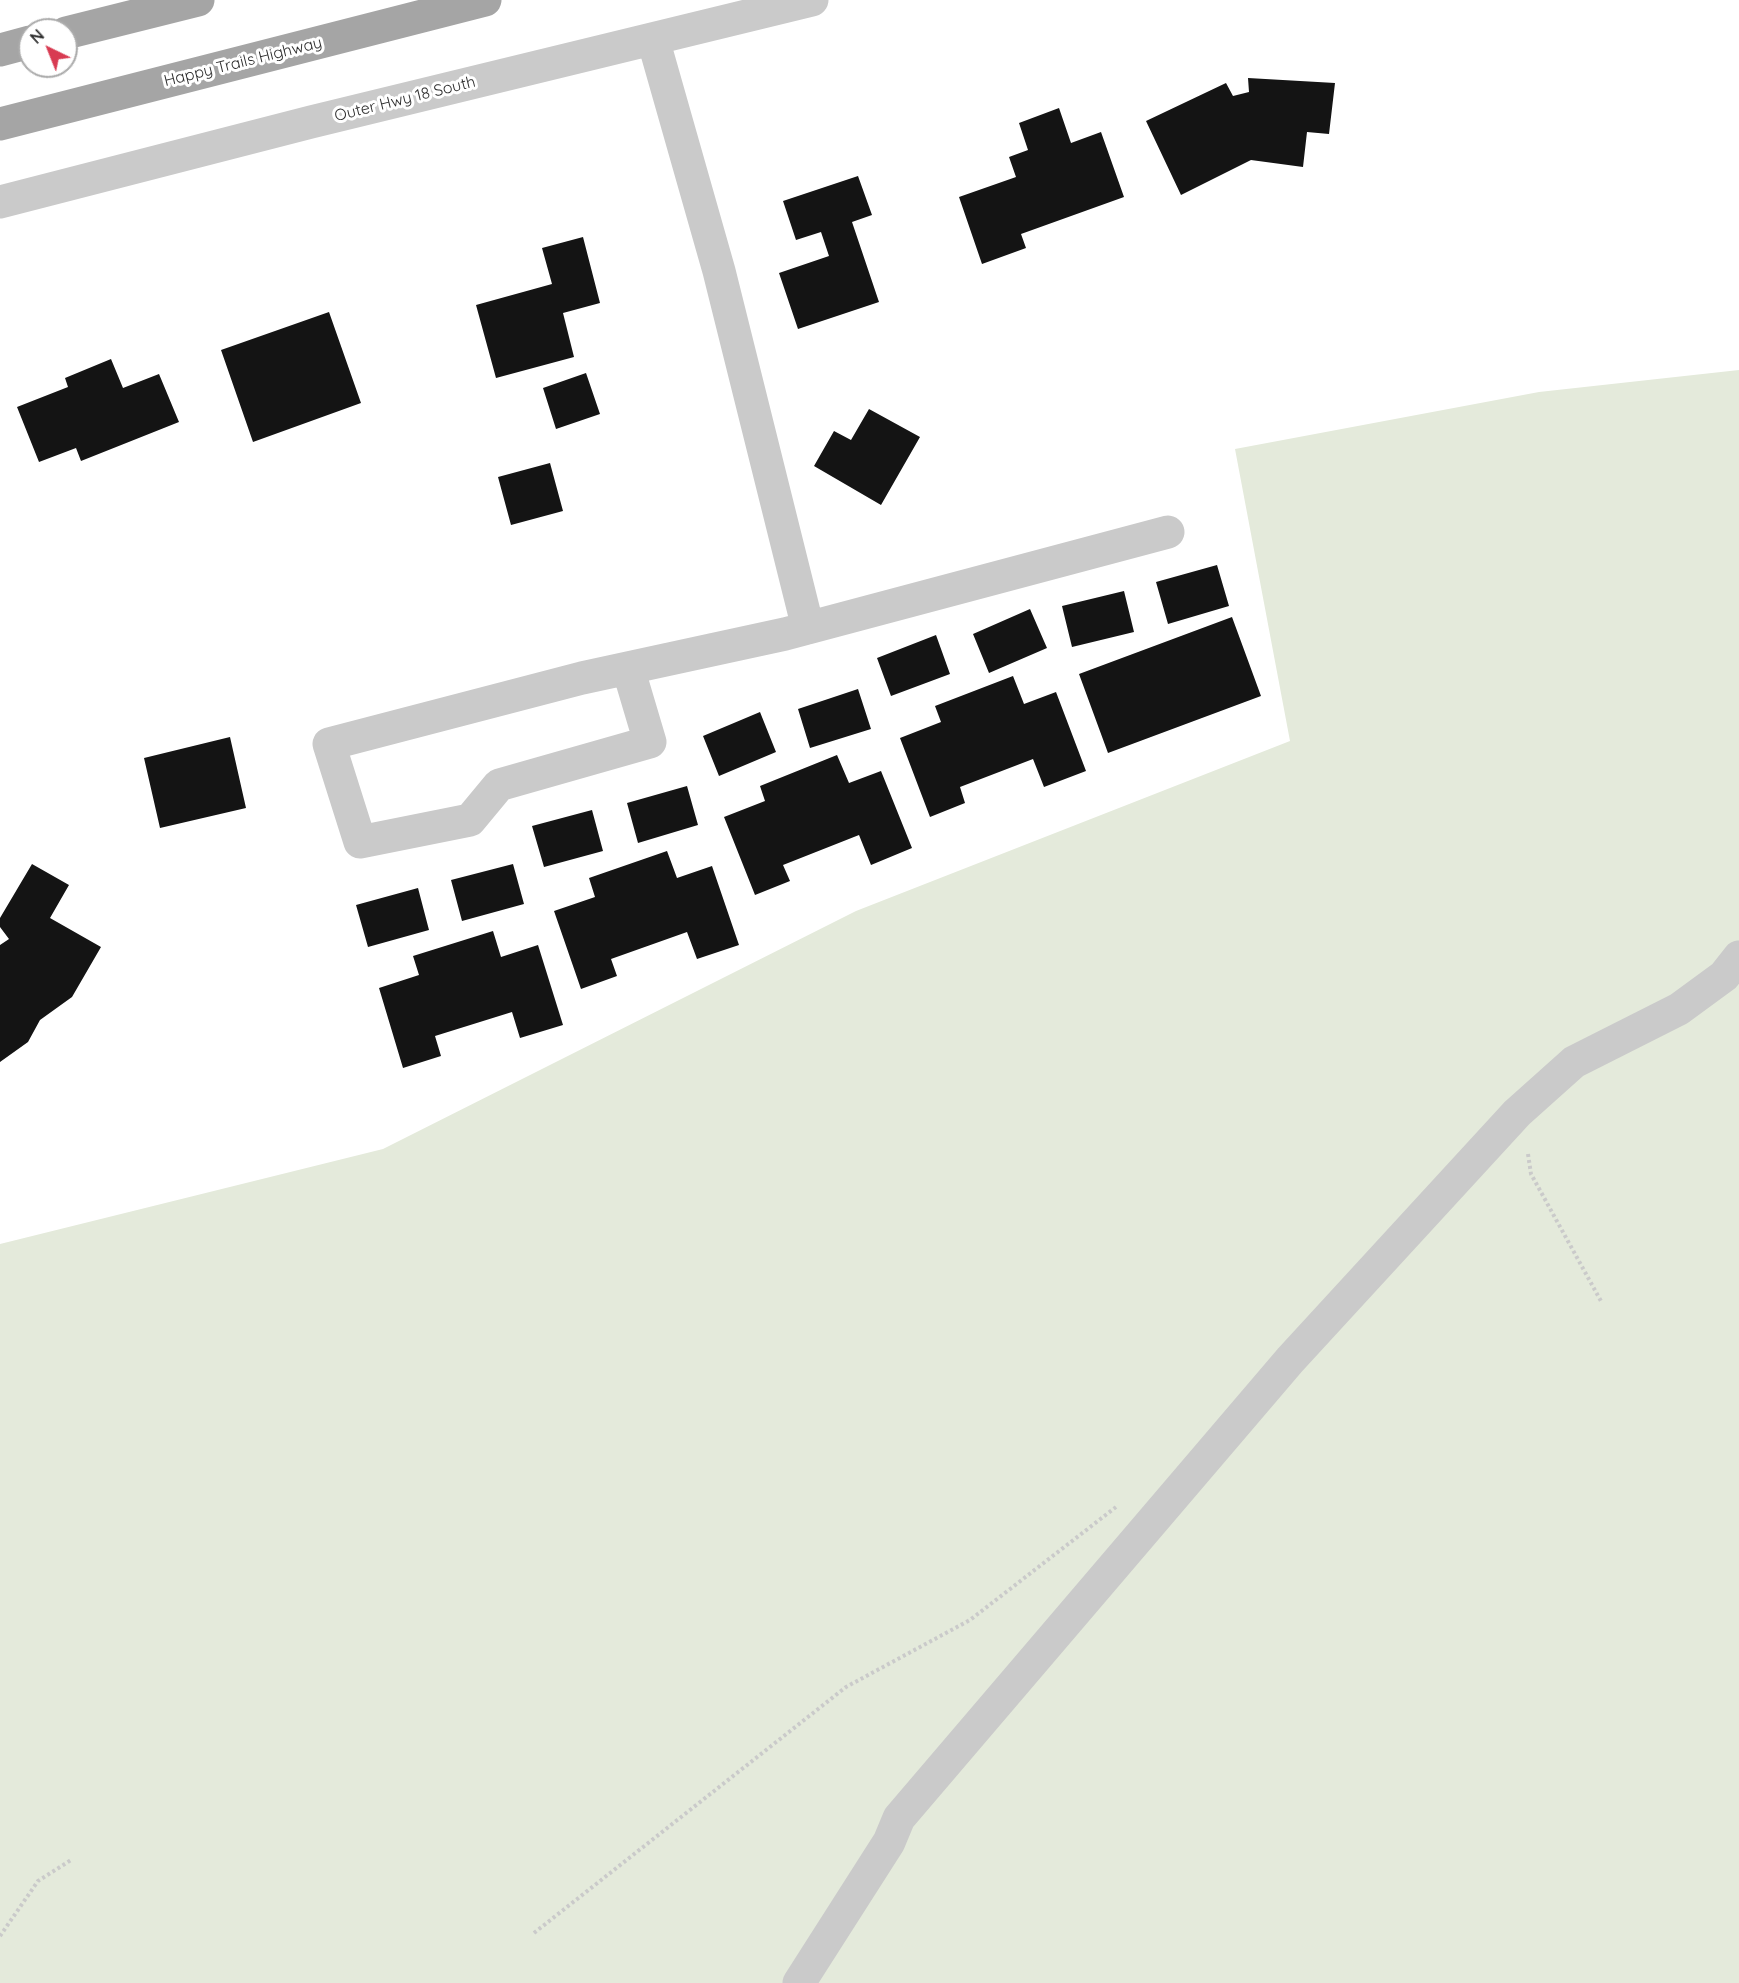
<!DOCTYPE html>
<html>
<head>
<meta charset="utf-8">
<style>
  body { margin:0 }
  #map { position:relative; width:1739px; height:1983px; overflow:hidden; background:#fff; font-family:Quicksand,sans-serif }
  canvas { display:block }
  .north { position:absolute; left:18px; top:18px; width:60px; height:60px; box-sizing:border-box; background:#fff; border:2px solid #ababab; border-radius:50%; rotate:317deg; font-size:16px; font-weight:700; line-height:24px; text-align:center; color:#2d2d2d }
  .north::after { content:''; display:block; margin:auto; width:21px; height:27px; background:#d83b52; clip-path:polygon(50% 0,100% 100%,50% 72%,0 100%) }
</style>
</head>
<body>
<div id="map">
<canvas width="1739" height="1983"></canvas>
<div class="north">N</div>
</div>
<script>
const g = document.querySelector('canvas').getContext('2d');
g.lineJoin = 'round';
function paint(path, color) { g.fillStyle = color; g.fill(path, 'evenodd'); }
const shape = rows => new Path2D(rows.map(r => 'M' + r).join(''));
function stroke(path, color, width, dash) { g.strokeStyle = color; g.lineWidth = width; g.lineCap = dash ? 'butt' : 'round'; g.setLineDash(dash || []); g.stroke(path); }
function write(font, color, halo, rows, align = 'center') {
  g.font = font + ' Quicksand,sans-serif'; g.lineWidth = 6; g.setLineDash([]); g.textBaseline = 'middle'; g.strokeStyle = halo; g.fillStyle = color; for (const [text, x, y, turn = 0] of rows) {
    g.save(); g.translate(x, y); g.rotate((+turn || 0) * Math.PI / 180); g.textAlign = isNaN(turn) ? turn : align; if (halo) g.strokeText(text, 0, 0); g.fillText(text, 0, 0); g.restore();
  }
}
paint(shape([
  [1739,370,1739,1983,0,1983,0,1244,383,1149,856,911,1290,741,1235,449,1539,392]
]), '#e4eadb');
paint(shape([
  [1248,78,1335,83,1329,134,1307,132,1303,167,1251,160,1181,195,1146,121,1226,83,1233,96,1249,92],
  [1059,108,1071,143,1101,132,1124,197,1021,234,1026,248,982,264,959,197,1016,177,1009,157,1028,150,1019,123],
  [858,176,872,215,852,222,879,302,798,329,779,273,829,256,821,232,796,240,783,201],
  [583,237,600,303,563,313,574,357,496,378,476,305,552,284,542,248],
  [329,312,361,403,253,442,221,350],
  [111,359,123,388,159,374,179,422,81,461,76,448,39,462,17,407,68,387,65,378],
  [586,373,600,414,556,429,543,388],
  [869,409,920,437,881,505,814,466,834,431,851,440],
  [550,463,563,511,511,525,498,477],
  [1217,565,1229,606,1168,624,1156,582],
  [1124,591,1134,632,1072,647,1062,606],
  [1030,609,1047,648,989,673,973,634],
  [1232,617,1261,696,1108,753,1079,674],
  [936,635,950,674,891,696,877,658],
  [1013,676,1024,704,1056,692,1086,771,1044,787,1033,759,960,787,965,803,930,817,900,738,941,722,935,706],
  [858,689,871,729,810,748,798,709],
  [760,712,776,752,719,776,703,736],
  [230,737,246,808,160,828,144,758],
  [837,755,849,783,881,771,912,848,871,865,859,835,783,865,790,881,755,895,724,817,765,801,760,786],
  [687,786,698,825,638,843,627,803],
  [592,810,603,851,544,867,532,826],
  [667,851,677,878,712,866,739,945,697,959,687,932,611,959,617,976,581,989,554,911,595,897,589,878],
  [32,864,69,885,50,918,101,947,72,997,40,1020,28,1042,0,1062,0,945,9,939,0,927,0,918],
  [513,864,524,904,462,921,451,880],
  [418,888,429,930,368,947,356,905],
  [493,931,501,957,538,945,563,1025,520,1038,512,1012,435,1036,441,1056,403,1068,379,988,419,975,413,956]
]), '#141414');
stroke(shape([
  [1528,1154,1531,1174,1602,1303],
  [534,1933,846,1687,970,1620,1116,1507],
  [0,1936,38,1881,71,1860]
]), '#cacaca', 4, [3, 3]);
stroke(shape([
  [653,39,719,271,808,628],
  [0,202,311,122,812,0],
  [628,668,650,742,499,785,470,820,360,842,329,744,582,678,785,634,1168,532],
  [799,1983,889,1842,899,1818,1290,1360,1517,1113,1574,1062,1679,1009,1724,976,1739,957]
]), '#cacaca', 33);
stroke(shape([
  [66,33,198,0],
  [0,50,30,42],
  [0,124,485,0]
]), '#a5a5a5', 33);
write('16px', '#2d2d2d', '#fff', [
  ["Happy Trails Highway",243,62,-14],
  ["Outer Hwy 18 South",405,99,-14]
]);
</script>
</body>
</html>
